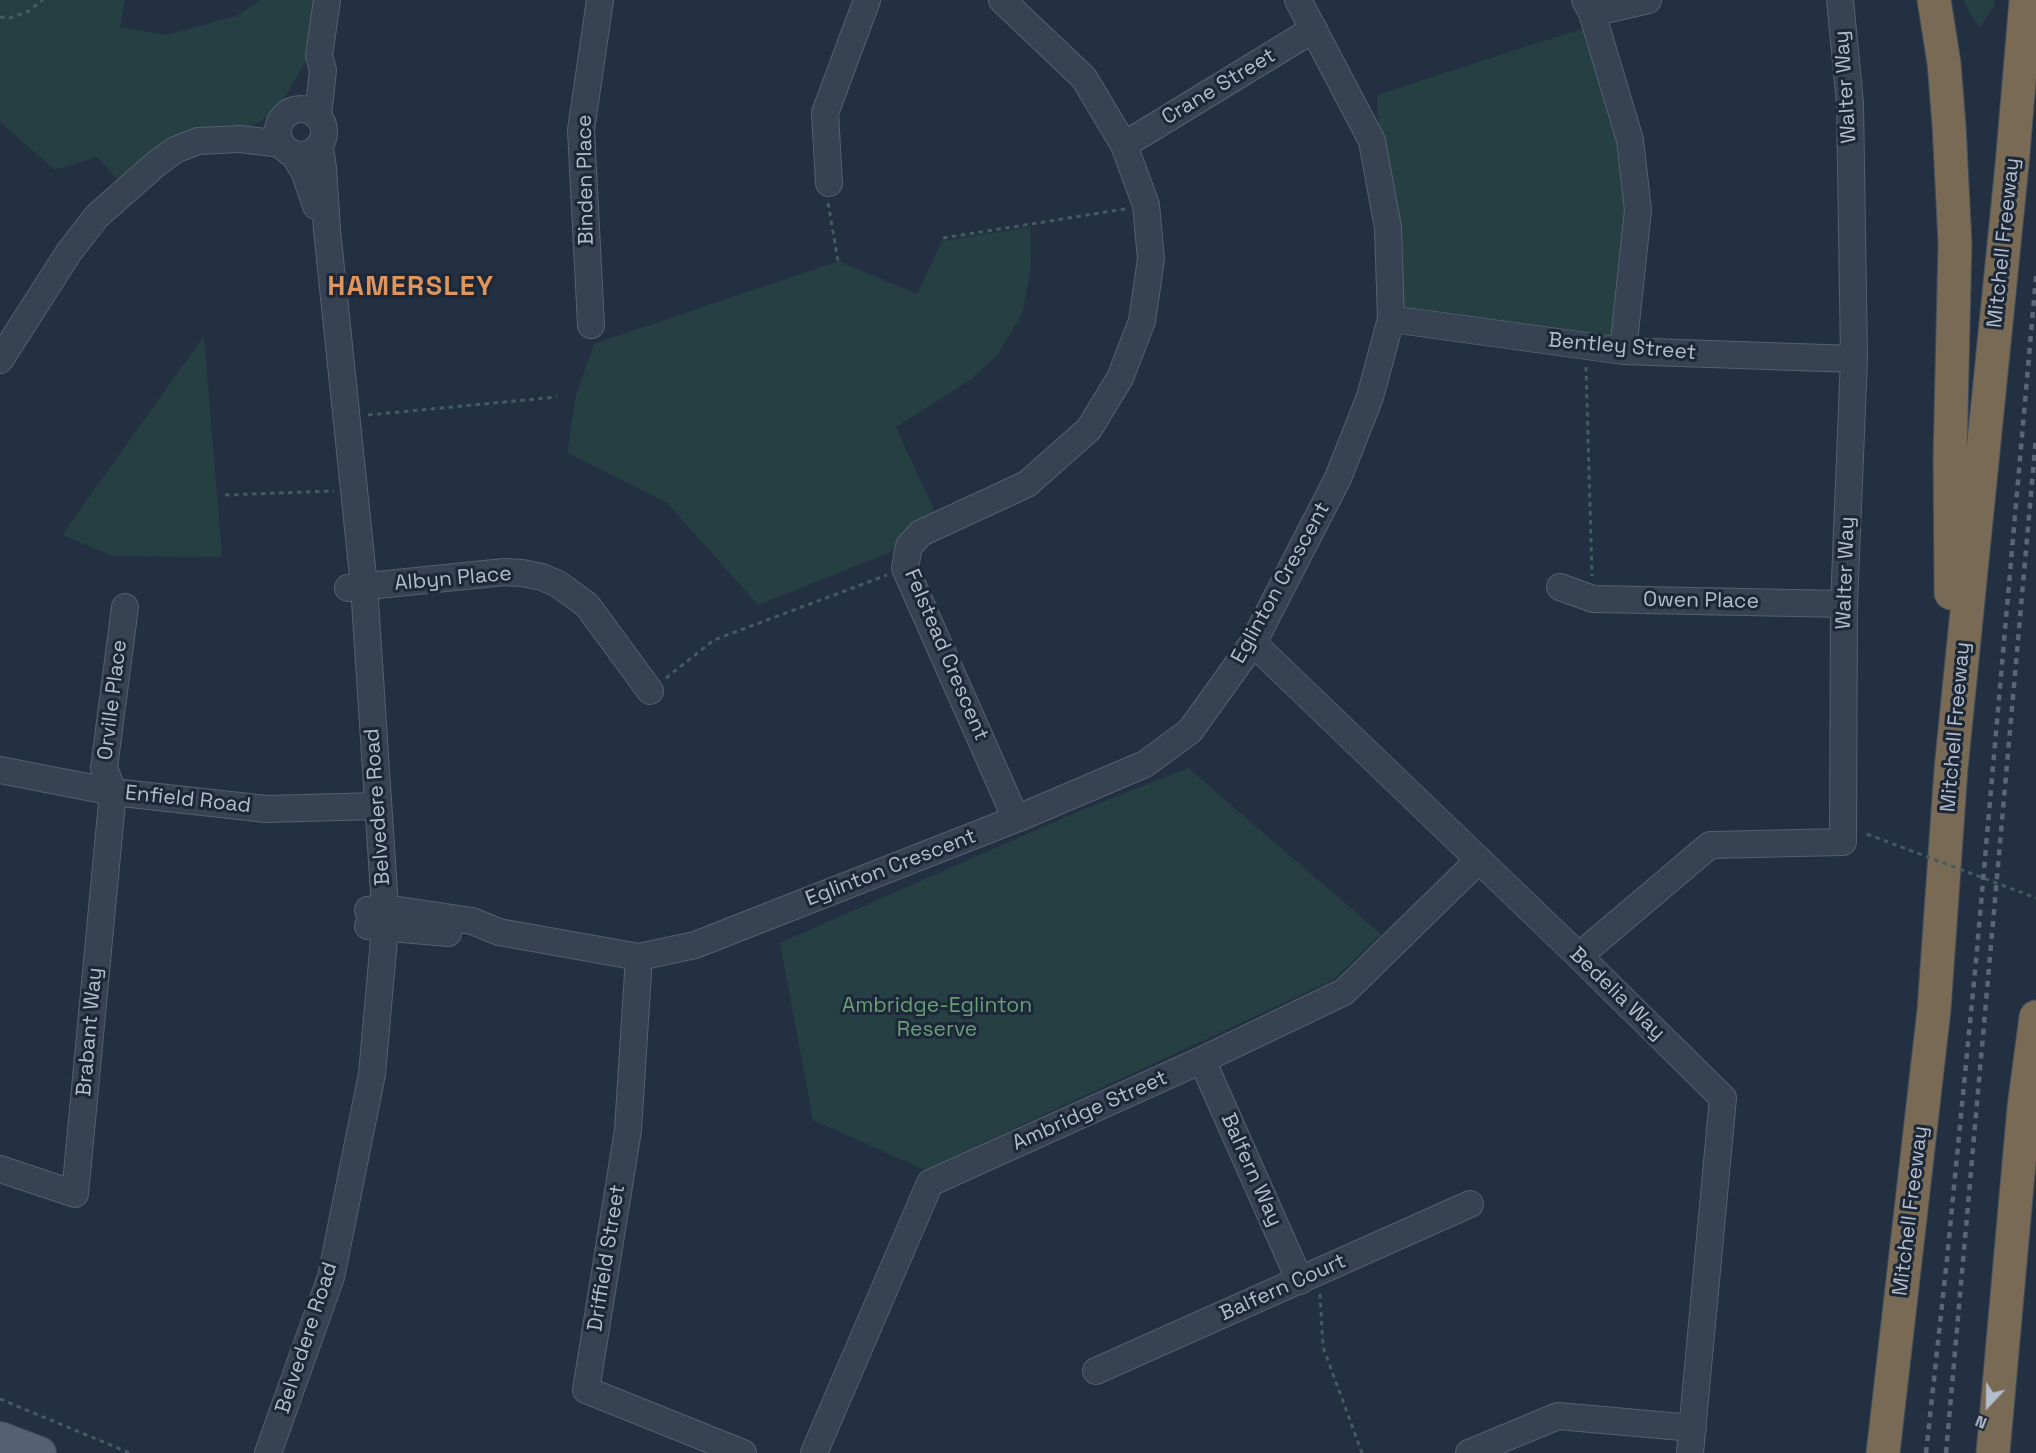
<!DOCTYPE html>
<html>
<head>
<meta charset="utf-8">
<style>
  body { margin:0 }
  #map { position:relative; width:2036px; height:1453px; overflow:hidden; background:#233042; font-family:"Space Grotesk",sans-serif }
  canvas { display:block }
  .north { position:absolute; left:1958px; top:1375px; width:60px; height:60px; -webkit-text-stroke:4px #1c2737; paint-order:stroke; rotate:202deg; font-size:16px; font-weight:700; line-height:24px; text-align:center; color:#b4bdcc }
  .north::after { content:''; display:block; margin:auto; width:21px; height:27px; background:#b4bdcc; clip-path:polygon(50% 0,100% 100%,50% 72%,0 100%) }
</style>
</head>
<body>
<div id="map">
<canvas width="2036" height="1453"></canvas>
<div class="north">N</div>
</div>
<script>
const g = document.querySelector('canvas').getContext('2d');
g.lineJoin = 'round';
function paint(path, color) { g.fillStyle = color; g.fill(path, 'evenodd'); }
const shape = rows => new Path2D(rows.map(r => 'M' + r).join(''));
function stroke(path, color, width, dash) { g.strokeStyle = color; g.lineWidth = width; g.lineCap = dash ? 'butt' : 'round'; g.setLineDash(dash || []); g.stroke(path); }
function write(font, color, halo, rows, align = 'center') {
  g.font = font + ' "Space Grotesk",sans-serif'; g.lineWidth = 6; g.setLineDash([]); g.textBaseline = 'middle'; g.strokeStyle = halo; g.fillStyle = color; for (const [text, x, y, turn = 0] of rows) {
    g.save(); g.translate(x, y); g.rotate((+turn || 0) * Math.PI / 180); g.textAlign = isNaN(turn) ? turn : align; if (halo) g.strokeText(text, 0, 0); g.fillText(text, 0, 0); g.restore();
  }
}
paint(shape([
  [0,0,125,0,120,27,166,35,236,16,262,0,324,0,312,50,278,110,252,126,186,137,117,179,97,157,55,170,0,122],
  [1963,0,1995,0,1994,7,1979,28],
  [1596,24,1630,140,1623,351,1391,319,1377,95],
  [1030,227,1031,267,1022,314,998,354,970,380,896,427,941,525,888,553,758,605,667,503,567,453,576,395,594,344,838,261,917,294,942,241],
  [204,336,222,557,113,556,62,535],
  [1188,768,1381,934,1333,980,925,1170,813,1120,780,943,1077,812]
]), '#253f43');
const minor = shape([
  [1002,0,1084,78,1124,145,1146,205,1151,259,1142,321,1120,378,1089,429,1027,484,921,533,909,546,905,568,1016,819],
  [1585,0,1592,13,1630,140,1638,210,1623,351],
  [1592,13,1648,0],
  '278 132a23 23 0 1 1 46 0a23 23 0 1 1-46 0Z',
  [318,116,323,70,319,56,327,0],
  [1124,145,1314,29],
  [294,155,304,171,316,206],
  [829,183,825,113,867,0],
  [1391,319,1623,351,1854,359],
  [591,325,581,130,600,0],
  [0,360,69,252,97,216,156,164,175,150,198,141,240,139,281,144],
  [1560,587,1593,599,1844,604],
  [348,588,504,572,522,573,542,577,558,584,587,605,650,691],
  [1253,643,1579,956,1723,1098,1690,1453],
  [0,770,113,792,266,809,377,806],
  [368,910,385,908,472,921,499,932,639,957,695,945,1016,819,1145,764,1190,731,1253,643,1338,478,1370,397,1391,319,1388,228,1372,141,1298,0],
  [368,926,448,933],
  [1579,956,1710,845,1843,842,1844,604,1854,359,1850,103,1840,0],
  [639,957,628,1130,586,1390,743,1453],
  [1202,1060,1300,1281],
  [0,1169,75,1194,113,792,104,768,125,607],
  [1096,1371,1470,1204],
  [268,1453,331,1277,372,1074,385,928,385,908,364,586,327,230,323,168,320,148],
  [814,1453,930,1183,1202,1060,1344,992,1479,860],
  [1469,1453,1558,1416,1693,1428]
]);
const major = shape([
  [0,1438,40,1453]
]);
const highway = shape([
  [1934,0,1944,63,1949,125,1955,243,1950,458,1951,593],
  [1883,1453,1934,1010,1951,769,2012,165,2026,0],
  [1993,1453,2024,1107,2036,1017]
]);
stroke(minor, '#55606f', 28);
stroke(major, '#414b5b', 34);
stroke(highway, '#424d5c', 35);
stroke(shape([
  [0,17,10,18,27,12,43,0],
  [828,203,838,261],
  [943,238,1125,209],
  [1586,367,1592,576],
  [368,415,557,397],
  [225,495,334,491],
  [666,678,714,640,887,575],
  [1320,1294,1323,1347,1362,1453],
  [0,1399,130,1453]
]), '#435c60', 3, [4.5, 4.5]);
stroke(minor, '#374252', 26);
stroke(major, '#556172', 32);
stroke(highway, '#786a54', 33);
stroke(shape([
  [1926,1453,1947,1259,1976,961,2036,276],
  [1946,1453,2036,437]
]), '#596679', 4.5, [6, 6]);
stroke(shape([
  [1867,834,2036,898]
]), '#435c60', 3, [4.5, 4.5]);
write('21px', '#b4bdcc', '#1c2737', [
  ["Crane Street",1219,87,-31],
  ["Walter Way",1846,87,-94],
  ["Binden Place",586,180,-91],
  ["Mitchell Freeway",2004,243,-84],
  ["Bentley Street",1622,347,5],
  ["Walter Way",1846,573,-88],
  ["Albyn Place",453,579,-5],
  ["Eglinton Crescent",1281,583,-61],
  ["Owen Place",1701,601,1],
  ["Felstead Crescent",946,655,67],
  ["Orville Place",113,700,-83],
  ["Mitchell Freeway",1956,727,-85],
  ["Enfield Road",188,800,6],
  ["Belvedere Road",378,807,-94],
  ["Eglinton Crescent",891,868,-21],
  ["Bedelia Way",1617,994,44],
  ["Brabant Way",90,1032,-85],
  ["Ambridge Street",1090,1111,-24],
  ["Balfern Way",1251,1170,66],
  ["Mitchell Freeway",1911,1211,-83],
  ["Driffield Street",607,1258,-81],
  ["Balfern Court",1283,1288,-24],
  ["Belvedere Road",307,1338,-72]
]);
write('21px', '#699f75', '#1c2737', [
  ["Ambridge-Eglinton",937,1006],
  ["Reserve",937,1030]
]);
g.letterSpacing = '1.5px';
write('bold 27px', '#df955c', '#1c2737', [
  ["HAMERSLEY",411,288]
]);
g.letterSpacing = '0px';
</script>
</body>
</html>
